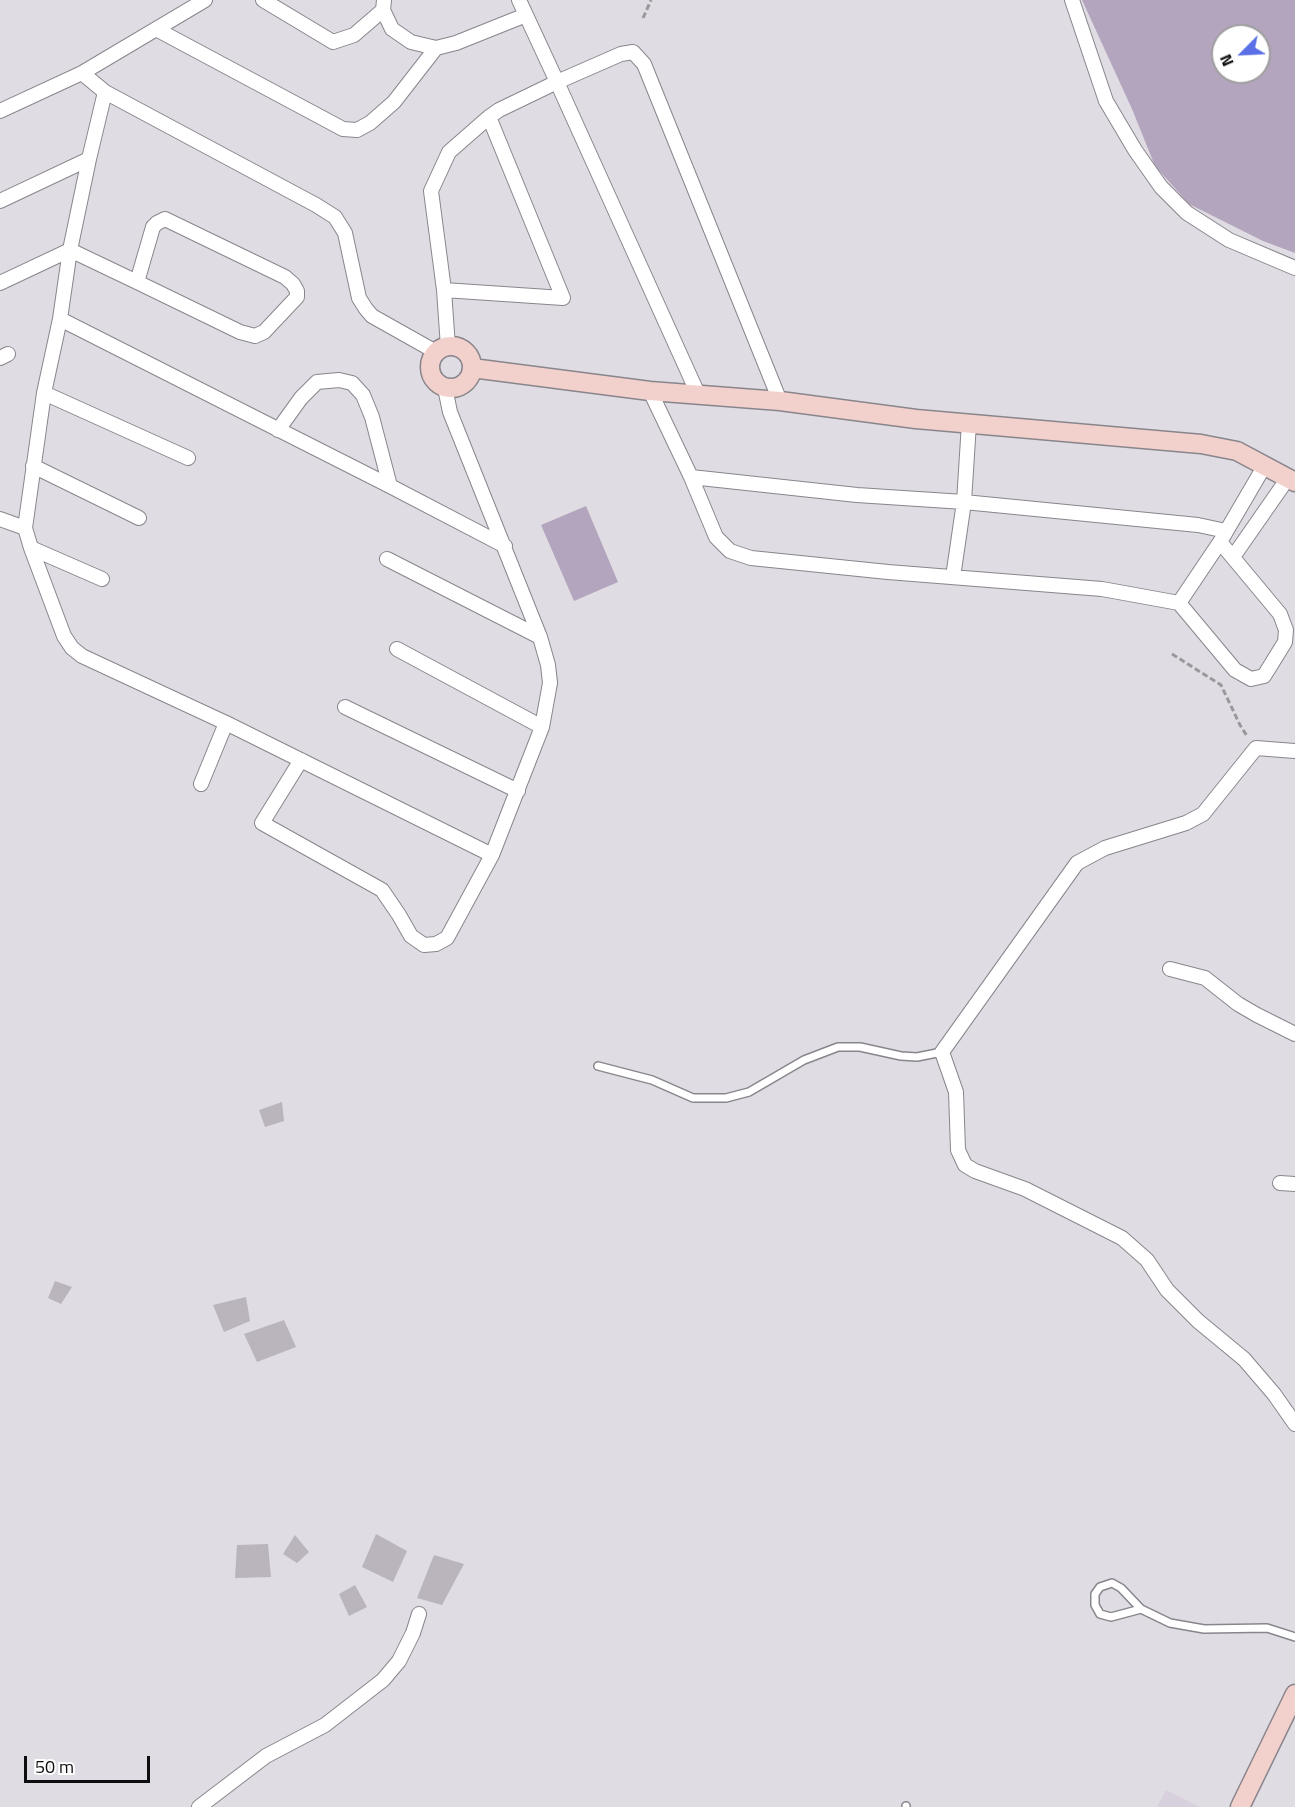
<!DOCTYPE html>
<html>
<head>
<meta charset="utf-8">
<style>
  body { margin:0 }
  #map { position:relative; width:1295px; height:1807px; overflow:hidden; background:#e0dce3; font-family:"Titillium Web",sans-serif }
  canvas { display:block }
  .north { position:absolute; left:1211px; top:24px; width:60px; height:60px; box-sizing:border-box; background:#fff; border:2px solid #9f9e9f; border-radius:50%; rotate:246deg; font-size:16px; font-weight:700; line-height:24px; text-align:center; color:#0e0d0f }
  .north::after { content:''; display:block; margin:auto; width:21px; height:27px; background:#5b70e7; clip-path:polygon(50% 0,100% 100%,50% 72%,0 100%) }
  .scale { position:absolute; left:24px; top:1756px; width:126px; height:27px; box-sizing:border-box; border:3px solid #0e0d0f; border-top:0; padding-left:8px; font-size:18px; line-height:21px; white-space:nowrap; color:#0e0d0f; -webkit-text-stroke:4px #fff; paint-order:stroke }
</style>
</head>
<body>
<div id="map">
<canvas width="1295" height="1807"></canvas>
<div class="north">N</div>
<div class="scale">50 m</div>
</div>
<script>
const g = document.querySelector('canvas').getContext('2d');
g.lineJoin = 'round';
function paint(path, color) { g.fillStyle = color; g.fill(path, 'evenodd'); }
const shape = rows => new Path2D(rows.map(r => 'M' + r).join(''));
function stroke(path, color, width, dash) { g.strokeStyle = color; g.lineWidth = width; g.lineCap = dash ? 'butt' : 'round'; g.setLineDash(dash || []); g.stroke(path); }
paint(shape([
  [1166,1790,1200,1807,1157,1807]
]), '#d8d0dd');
paint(shape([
  [1082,0,1295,0,1295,253,1263,241,1189,204,1155,166,1132,109],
  [1223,36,1259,36,1259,72,1223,72],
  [586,506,618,582,574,601,541,525]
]), '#b3a5bd');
paint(shape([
  [282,1102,284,1121,265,1127,259,1110],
  [55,1281,72,1287,61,1304,48,1298],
  [246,1297,250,1321,224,1332,213,1305],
  [284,1320,296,1347,257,1362,244,1334],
  [376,1534,407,1551,393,1582,362,1567],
  [295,1535,309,1552,297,1563,283,1554],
  [268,1544,271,1577,235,1578,237,1545],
  [434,1555,464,1564,442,1605,417,1598],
  [355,1585,367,1607,349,1616,339,1594]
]), '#bab5bc');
const lane = shape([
  [598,1066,652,1080,693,1098,726,1098,749,1092,804,1060,838,1047,860,1047,901,1056,917,1057,942,1052],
  [1141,1609,1111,1617,1100,1614,1095,1605,1095,1594,1100,1587,1112,1583,1121,1588,1141,1609,1170,1623,1204,1629,1267,1628,1295,1637],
  [906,1806,906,1807]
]);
const street = shape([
  [263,0,333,42,354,35,383,10],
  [384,0,383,10,392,29,411,42,436,48,456,43,526,15],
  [519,0,557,82,621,54,633,52,644,64,780,401],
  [1072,0,1106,101,1135,150,1161,187,1187,213,1229,240,1295,268],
  [156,29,343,129,357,130,370,123,394,102,436,48],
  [82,73,105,92,316,205,335,217,345,233,359,298,366,309,372,316,436,352],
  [0,111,82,73,205,0],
  [89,159,105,92],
  [0,201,89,159,70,250,60,319,44,393,25,528,31,548,64,636,72,648,82,656,226,723,492,855],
  [0,283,70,250,137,282,240,332,255,336,264,332,297,297,297,291,293,284,285,277,165,219,157,223,153,227,137,282],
  [444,290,563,298,489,117],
  [60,319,390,486,505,546],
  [448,347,444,290,431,191,449,152,489,117,499,110,557,82,698,394],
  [0,358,8,354],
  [650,391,691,477,716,537,730,551,751,558,888,572,1102,589,1179,603],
  [44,393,188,458],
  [278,430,301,398,317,382,339,380,352,383,363,395,372,417,390,486],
  [33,466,139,518],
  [691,477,857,495,964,502,1198,525,1226,531],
  [0,519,25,528],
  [1220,542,1280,614,1286,630,1285,642,1264,676,1251,679,1235,670,1179,603,1220,542,1265,465],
  [31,548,102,579],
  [1233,557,1288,478],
  [387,559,540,637],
  [953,577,964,502,969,423],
  [397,649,542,727],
  [345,707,518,791],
  [1295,751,1256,748,1203,814,1186,823,1105,848,1077,863,942,1052,956,1092,958,1150,965,1165,975,1171,1025,1189,1122,1238,1147,1260,1167,1290,1198,1321,1244,1359,1274,1394,1295,1424],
  [301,760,262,823,382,890,399,915,411,936,424,945,436,944,447,938,492,855,542,727,550,683,548,665,540,637,450,412,445,388],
  [201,784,226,723],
  [1170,969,1205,978,1238,1004,1257,1015,1295,1034],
  [1280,1183,1295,1184],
  [199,1807,266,1756,325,1725,383,1680,399,1661,413,1633,419,1614]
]);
const secondary = shape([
  '430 367a21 21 0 1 1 42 0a21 21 0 1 1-42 0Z',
  [472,368,650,391,780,401,916,419,1201,444,1237,451,1295,482],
  [1240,1807,1295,1694]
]);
stroke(lane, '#89858c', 10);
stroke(street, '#89858c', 16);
stroke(secondary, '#89858c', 21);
stroke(shape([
  [643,18,651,0],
  [1172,654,1221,685,1240,725,1247,736]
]), '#9b989d', 3, [6, 3]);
stroke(lane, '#fff', 7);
stroke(street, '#fff', 14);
stroke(secondary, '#f2d1cc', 18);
</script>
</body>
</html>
